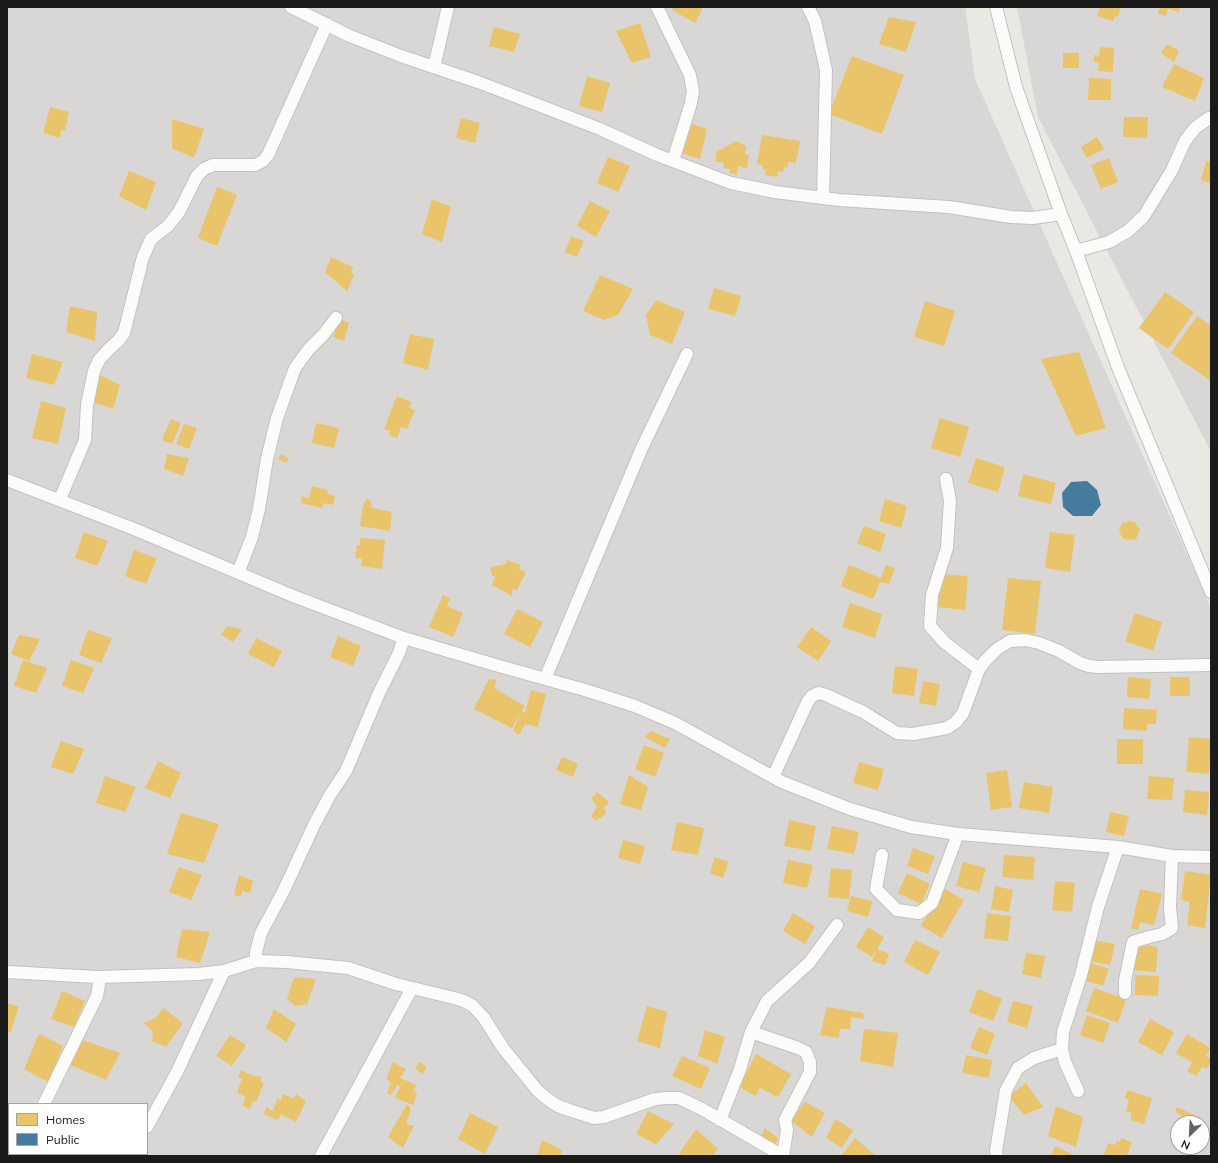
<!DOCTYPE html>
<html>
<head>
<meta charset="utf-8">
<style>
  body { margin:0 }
  #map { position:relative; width:1218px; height:1163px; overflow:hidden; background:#e9e8e3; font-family:Mulish,sans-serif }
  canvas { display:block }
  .frame { position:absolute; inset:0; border:8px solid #1b1b1b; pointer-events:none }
  .legend { position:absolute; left:8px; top:1103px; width:140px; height:52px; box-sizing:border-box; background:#fff; border:1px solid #a4a4a4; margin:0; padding:5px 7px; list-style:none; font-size:12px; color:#1b1b1b }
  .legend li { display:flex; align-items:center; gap:8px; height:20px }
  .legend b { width:20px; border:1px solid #a4a4a4 }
  .north { position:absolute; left:1170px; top:1115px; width:40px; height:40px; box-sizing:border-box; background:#fff; border:1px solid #a4a4a4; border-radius:50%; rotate:204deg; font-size:11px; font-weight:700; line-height:16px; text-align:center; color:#1b1b1b }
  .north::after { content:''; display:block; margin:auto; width:14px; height:18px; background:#636361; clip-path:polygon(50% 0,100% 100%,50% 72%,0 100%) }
</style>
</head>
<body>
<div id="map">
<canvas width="1218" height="1163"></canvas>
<div class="frame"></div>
<ul class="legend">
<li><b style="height:11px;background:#e9c46a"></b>Homes</li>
<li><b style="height:11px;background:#457b9d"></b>Public</li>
</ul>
<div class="north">N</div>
</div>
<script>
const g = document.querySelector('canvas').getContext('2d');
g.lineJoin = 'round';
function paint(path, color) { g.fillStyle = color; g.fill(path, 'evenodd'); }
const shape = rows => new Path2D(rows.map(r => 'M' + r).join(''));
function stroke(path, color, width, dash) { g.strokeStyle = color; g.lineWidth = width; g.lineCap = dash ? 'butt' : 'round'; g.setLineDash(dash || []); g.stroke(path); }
paint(shape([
  [7,7,965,7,975,79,1211,608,1211,1156,7,1156],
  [9,1104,147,1104,147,1154,9,1154],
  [1178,1123,1202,1123,1202,1147,1178,1147],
  [1017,7,1211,7,1211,452,1038,117]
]), '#d8d7d5');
paint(shape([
  [674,7,703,7,695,23,672,10],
  [1100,7,1121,7,1118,17,1115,16,1113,21,1097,16],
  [1160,7,1180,7,1179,12,1168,9,1166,16,1158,14],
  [889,17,916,22,906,52,879,44],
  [640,23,651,57,632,63,616,31],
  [494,27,520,34,514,52,489,46],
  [1167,44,1179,51,1174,62,1161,53],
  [1100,47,1114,48,1113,72,1098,71,1099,63,1094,62,1094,55,1099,56],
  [1063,53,1079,53,1079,68,1063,68],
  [852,56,904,75,882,134,829,114],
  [1174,64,1204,78,1195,101,1162,87],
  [587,76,610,83,602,112,579,106],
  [1089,78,1111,79,1111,100,1088,100],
  [50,107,69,112,65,131,61,130,60,138,43,133],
  [1124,117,1148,117,1147,138,1123,137],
  [461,118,480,123,475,143,456,138],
  [172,119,204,129,194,158,172,148],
  [690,123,707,129,700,159,681,153],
  [762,135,800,141,796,163,788,162,787,168,784,167,783,172,778,171,777,177,765,175,766,169,763,170,762,165,757,164],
  [1097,137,1104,149,1087,158,1081,147],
  [736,141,746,146,745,154,749,155,747,168,738,166,737,175,730,173,730,169,724,168,723,162,716,162,716,152],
  [608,157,630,166,618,192,597,183],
  [1109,158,1118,182,1101,189,1091,165],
  [1206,161,1211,162,1211,183,1201,180],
  [129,171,156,182,146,210,119,196],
  [217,187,237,195,217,246,198,238],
  [432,199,451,207,442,242,422,234],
  [590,201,610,211,596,237,577,226],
  [571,236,584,241,577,257,565,252],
  [331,257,353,267,351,273,354,275,347,291,325,272],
  [600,275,633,289,618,315,604,320,583,311],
  [714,288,741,296,735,316,708,309],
  [1165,292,1194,312,1168,349,1139,328],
  [656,300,685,312,672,344,650,335,646,315],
  [925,301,955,311,944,346,914,337],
  [70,306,97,312,95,342,92,340,66,332],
  [1197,316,1211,326,1211,381,1171,353],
  [340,319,349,323,344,341,333,337],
  [410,334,434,339,428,370,403,363],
  [1079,352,1106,428,1076,436,1041,359],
  [32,354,63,362,54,385,26,378],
  [98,374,120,385,113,409,93,402],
  [397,396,412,402,409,408,415,410,407,429,401,427,397,438,389,435,390,431,384,429],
  [41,401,66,408,58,444,32,438],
  [940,418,969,427,960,457,931,448],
  [171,419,181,423,172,444,162,440],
  [316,423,339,428,334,448,312,443],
  [184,424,197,428,189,449,176,444],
  [167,454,189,458,183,476,164,469],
  [281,454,289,459,286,463,278,459],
  [976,458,1005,467,998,492,968,483],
  [1023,474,1056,483,1051,504,1018,496],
  [312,486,328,490,327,494,335,496,333,505,324,503,322,508,301,503,302,496,309,498],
  [366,499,370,500,372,508,392,512,390,531,360,526,363,506],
  [885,499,907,506,901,528,879,521],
  [1130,521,1135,522,1140,530,1136,539,1130,540,1122,538,1119,530,1122,523],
  [864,526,886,534,880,552,857,543],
  [84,532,108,541,97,566,75,558],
  [1050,532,1075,535,1070,572,1045,568],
  [360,538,385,540,382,569,361,566,362,559,355,558,357,545,360,545],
  [134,550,157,558,146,584,125,576],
  [507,560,521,565,519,569,526,572,517,590,512,589,512,596,492,585,495,576,492,576,490,567,506,564],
  [849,565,881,578,886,565,895,568,889,584,880,582,873,599,841,586],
  [940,574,968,576,965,610,937,607],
  [1008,578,1041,581,1035,634,1002,630],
  [443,595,450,598,447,606,463,613,453,637,429,627],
  [850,603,882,614,875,638,842,627],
  [517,609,543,622,530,647,504,634],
  [1135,613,1162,622,1153,651,1125,641],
  [227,626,242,629,233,642,221,635],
  [811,627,831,641,818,661,797,647],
  [88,630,112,638,101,663,79,655],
  [19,635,40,639,29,661,11,654],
  [338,636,361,646,353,666,330,657],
  [256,638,282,651,274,667,248,654],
  [23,660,47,668,36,693,14,686],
  [71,660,94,668,83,693,62,686],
  [895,666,918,669,914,696,892,693],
  [1128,677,1151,679,1149,699,1127,697],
  [1170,677,1190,677,1190,696,1170,696],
  [489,679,497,680,494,688,525,706,512,728,474,709],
  [923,681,940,684,936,706,919,703],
  [531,690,546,694,538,727,525,724,519,735,513,730,522,711,525,713],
  [1124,708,1157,710,1156,724,1147,724,1147,731,1123,729],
  [651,731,670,739,665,748,645,737],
  [1189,737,1211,739,1209,774,1186,772],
  [1117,739,1143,739,1143,764,1117,764],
  [61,741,84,749,73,774,51,767],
  [644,745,664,753,655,777,635,769],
  [562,757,578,764,573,777,556,770],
  [158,761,181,773,170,798,145,788],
  [859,762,884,769,878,790,853,783],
  [1007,770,1012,807,991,810,986,773],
  [629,775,648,787,641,810,620,804],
  [105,776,136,787,125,812,96,803],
  [1149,776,1174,778,1172,800,1147,799],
  [1024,782,1053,787,1049,813,1019,808],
  [1185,790,1209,792,1207,815,1183,812],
  [597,792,609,802,604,808,606,814,597,820,591,817,597,806,591,798],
  [1110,812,1129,816,1124,836,1106,832],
  [181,813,219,824,204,863,167,854],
  [789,820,816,826,811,851,784,846],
  [677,822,704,828,698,855,671,850],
  [832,826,859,832,854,854,827,849],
  [623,840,645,846,640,864,618,858],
  [913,848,935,856,928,874,907,866],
  [1004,855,1035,857,1033,880,1002,877],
  [715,857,728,862,723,878,710,873],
  [788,860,813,865,807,888,783,883],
  [963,862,986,868,979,892,956,886],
  [179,867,202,875,191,900,169,892],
  [831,868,852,870,849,899,828,897],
  [1185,871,1211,875,1205,928,1187,925,1190,902,1181,900],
  [907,873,930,884,921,904,898,893],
  [239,875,253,881,250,893,243,891,240,897,234,895],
  [1055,881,1075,883,1072,912,1052,910],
  [995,886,1013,890,1009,912,991,909],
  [943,888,964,900,942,938,921,926],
  [1140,889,1162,894,1154,925,1140,922,1138,930,1131,928],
  [851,896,872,901,868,917,847,911],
  [793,913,815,926,805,944,783,931],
  [987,913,1011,916,1008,941,984,938],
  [868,927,884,937,877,949,889,954,885,965,872,961,876,950,872,957,856,947],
  [182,929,210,932,200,963,176,957],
  [915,940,940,952,928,975,904,962],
  [1094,940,1115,944,1110,965,1090,961],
  [1135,944,1158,947,1156,972,1132,970],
  [1026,953,1045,956,1041,978,1022,974],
  [1088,962,1109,969,1103,986,1083,980],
  [1135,975,1159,976,1158,996,1135,995],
  [294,977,316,979,307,1004,295,1006,287,999],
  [1094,988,1126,999,1118,1023,1086,1011],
  [978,989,1002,999,993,1021,969,1012],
  [62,991,85,1001,74,1027,51,1019],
  [1013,1001,1033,1006,1027,1028,1007,1022],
  [7,1003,19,1007,10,1033,7,1032],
  [647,1006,667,1012,660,1048,637,1041],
  [827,1007,863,1013,864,1019,851,1017,850,1029,840,1029,839,1038,820,1035],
  [163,1008,183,1023,166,1047,152,1041,153,1031,143,1023,156,1018],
  [274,1009,296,1024,286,1042,266,1028],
  [1087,1015,1110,1023,1103,1043,1080,1035],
  [1150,1019,1174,1032,1162,1055,1138,1042],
  [979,1027,995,1034,987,1055,970,1048],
  [864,1029,898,1033,893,1067,860,1061],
  [705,1030,725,1037,717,1064,698,1056],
  [39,1034,63,1046,48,1082,24,1069],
  [1187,1034,1210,1048,1206,1056,1211,1059,1211,1062,1207,1068,1202,1067,1196,1076,1187,1071,1192,1062,1176,1053],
  [230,1035,246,1045,232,1066,216,1056],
  [77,1038,120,1053,106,1080,68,1064],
  [756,1054,791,1074,778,1097,760,1088,756,1096,739,1087],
  [966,1055,992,1060,989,1078,962,1073],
  [682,1056,710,1068,701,1089,672,1076],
  [393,1062,406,1069,400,1078,417,1085,413,1090,417,1094,413,1105,395,1098,400,1086,397,1085,391,1095,387,1093,391,1082,386,1079],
  [420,1062,427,1067,422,1074,415,1068],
  [241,1070,251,1075,262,1077,260,1081,264,1083,256,1102,253,1101,250,1109,242,1105,246,1097,237,1093,242,1078,238,1078],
  [1026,1083,1043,1107,1024,1115,1009,1096],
  [1127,1090,1152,1098,1144,1124,1131,1120,1131,1113,1126,1111,1129,1100,1125,1098],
  [283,1094,294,1099,296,1094,306,1101,296,1122,281,1114,278,1120,264,1114,266,1107,273,1111,277,1099,281,1100],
  [805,1102,825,1113,812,1137,791,1121],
  [407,1104,411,1109,406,1124,414,1126,403,1148,388,1137],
  [1056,1106,1083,1117,1076,1147,1048,1136],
  [1177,1107,1198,1117,1198,1123,1178,1123,1178,1140,1171,1136,1182,1116,1175,1112],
  [7,1108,9,1109,9,1148,7,1152],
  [648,1111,674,1124,656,1144,636,1134],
  [470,1113,498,1127,485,1154,458,1139],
  [835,1119,853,1130,842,1148,826,1138],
  [765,1128,778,1138,775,1146,761,1136],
  [696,1129,718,1149,713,1156,682,1156,679,1154],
  [855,1138,876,1156,841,1156],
  [1121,1138,1132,1142,1127,1156,1109,1156,1104,1154,1108,1143,1115,1145,1117,1141,1120,1142],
  [542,1140,562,1150,560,1156,537,1156],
  [1055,1146,1076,1156,1051,1156]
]), '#e9c46a');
paint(shape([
  [1087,481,1097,490,1101,505,1092,516,1073,516,1063,507,1062,493,1071,482]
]), '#457b9d');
const minor = shape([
  [291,7,350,36,401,56,478,82,533,103,600,129,657,155,731,183,775,192,839,200,949,207,1011,217,1033,218,1061,214],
  [657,7,690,75,693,91,691,103,673,161],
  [808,7,815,21,826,70,823,198],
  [996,7,1016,87,1061,214,1076,251,1117,365,1211,592],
  [434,67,448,7],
  [1076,251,1109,242,1128,231,1144,216,1172,170,1185,141,1195,128,1209,118,1211,118],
  [946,479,950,501,947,548,932,595,930,626,944,642,979,669],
  [7,480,134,529,293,596,404,638,499,666,585,690,635,706,675,723,782,782,850,809,911,827,958,834,1118,847,1172,856,1211,857],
  [60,499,85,440,87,405,94,371,99,360,109,349,119,340,124,333,143,257,151,239,168,226,179,212,197,176,204,169,213,165,255,165,263,161,268,155,327,24],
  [238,573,252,537,259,509,267,459,277,418,295,368,309,349,324,334,336,318],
  [545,679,641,450,687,354],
  [773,777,808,701,812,696,819,693,826,695,863,712,897,733,913,734,947,728,956,722,963,713,979,669,986,660,997,649,1010,641,1025,640,1039,643,1059,651,1080,663,1089,666,1098,667,1211,665],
  [882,855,876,889,897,910,919,913,932,903,958,834],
  [256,961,256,952,261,933,284,890,314,825,330,795,346,771,379,693,399,653,404,638],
  [7,972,97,977,199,974,224,971,256,961,287,962,348,968,396,984,454,998,464,1001,473,1006,484,1018,503,1048,537,1090,546,1098,558,1106,569,1110,594,1118,604,1117,655,1099,667,1098,679,1098,702,1109,783,1156],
  [1125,993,1125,980,1133,942,1149,937,1162,934,1172,928,1170,907,1172,856],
  [751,1032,798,1048,806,1052,810,1062,810,1072,785,1120,787,1130,783,1156],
  [1078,1091,1065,1062,1062,1049,1063,1032,1081,975,1098,907,1118,847],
  [44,1104,97,996,99,984,97,977],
  [720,1120,740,1069,751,1032,767,1001,809,963,837,925],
  [147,1127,177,1072,224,971],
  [18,1156,19,1154],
  [125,1156,126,1154],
  [321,1156,412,988],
  [997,1156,996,1151,1006,1090,1018,1068,1034,1058,1062,1049]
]);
stroke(minor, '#c2c2bf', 14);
stroke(minor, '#fcfcfb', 12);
</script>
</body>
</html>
